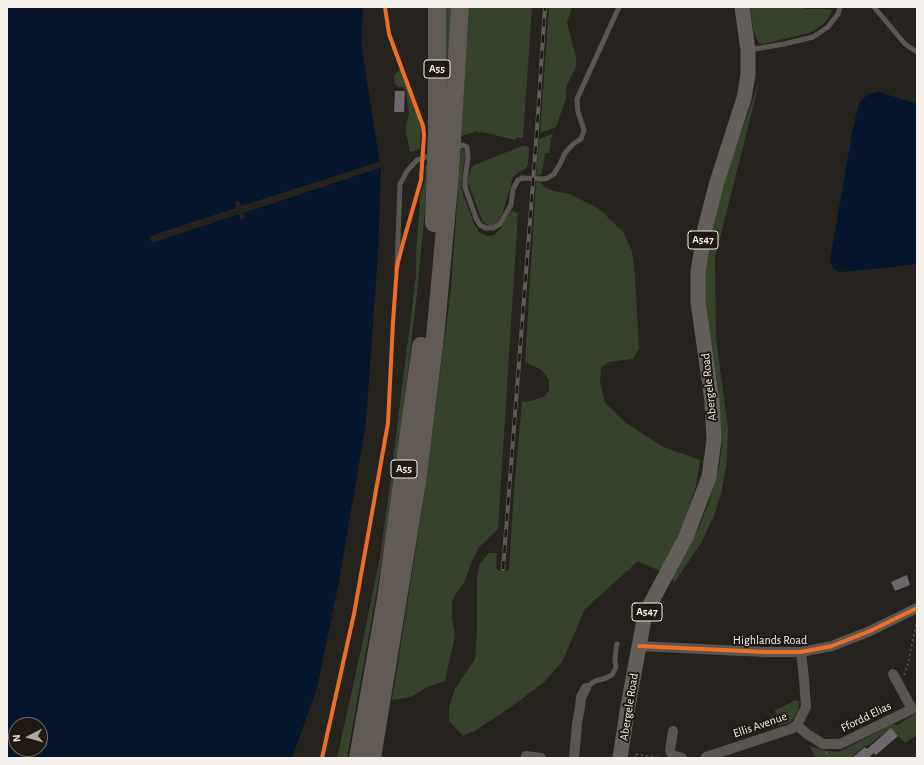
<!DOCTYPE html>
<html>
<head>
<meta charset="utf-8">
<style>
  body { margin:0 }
  #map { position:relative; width:924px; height:765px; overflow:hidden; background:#26231f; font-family:"Alegreya Sans",sans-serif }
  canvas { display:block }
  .frame { position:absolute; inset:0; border:8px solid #f5f0eb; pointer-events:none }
  .north { position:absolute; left:8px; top:717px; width:40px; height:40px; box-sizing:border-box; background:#201912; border:1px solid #756f69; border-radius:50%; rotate:264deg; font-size:11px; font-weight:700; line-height:16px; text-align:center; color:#f5f0eb }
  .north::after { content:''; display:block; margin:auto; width:14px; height:18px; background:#ada8a4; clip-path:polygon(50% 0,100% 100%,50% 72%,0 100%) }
</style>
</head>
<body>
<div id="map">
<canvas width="924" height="765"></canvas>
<div class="frame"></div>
<div class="north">N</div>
</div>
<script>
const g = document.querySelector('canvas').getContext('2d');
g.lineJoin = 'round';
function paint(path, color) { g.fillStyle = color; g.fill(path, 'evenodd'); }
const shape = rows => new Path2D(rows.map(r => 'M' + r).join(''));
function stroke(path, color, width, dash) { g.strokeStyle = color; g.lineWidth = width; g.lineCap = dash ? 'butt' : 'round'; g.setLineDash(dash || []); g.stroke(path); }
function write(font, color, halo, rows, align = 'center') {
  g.font = font + ' "Alegreya Sans",sans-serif'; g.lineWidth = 4; g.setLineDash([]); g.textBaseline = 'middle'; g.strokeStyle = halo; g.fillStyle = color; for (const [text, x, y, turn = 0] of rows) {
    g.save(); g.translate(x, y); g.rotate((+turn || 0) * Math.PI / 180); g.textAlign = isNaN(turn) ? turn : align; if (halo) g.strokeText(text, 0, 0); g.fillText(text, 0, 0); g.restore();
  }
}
paint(shape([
  [444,7,452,7,446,140],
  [469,7,532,7,523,138,516,137,516,140,482,132,478,133,477,131,461,136],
  [549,7,572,7,567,23,576,57,576,67,566,87,566,98,556,127,540,133],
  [750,7,802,7,807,9,825,9,832,10,827,20,822,25,817,29,809,33,763,44,759,43,754,33],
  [400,69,421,126,420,149,410,152,406,132,406,124,409,115,406,92,403,87,398,87,395,83,394,76],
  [760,79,715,258,716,338,728,429,727,461,721,494,714,516,701,543,674,583,672,577,700,525,709,501,719,467,722,446,717,378,705,315,703,295,710,224,734,153],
  [553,134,551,140,549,153,545,153,542,172,540,175,536,176,539,139],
  [522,146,526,146,529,148,528,164,526,168,518,173,513,177,503,212,498,222,491,226,486,224,483,222,481,217,468,183,469,175,471,169,474,165,477,164],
  [461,148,463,149,465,155,464,162,461,188,474,224,479,232,487,236,494,235,500,229,511,211,518,213,498,529,479,547,472,561,464,583,456,593,452,601,452,619,455,635,445,681,427,687,411,697,392,700,423,504,451,289],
  [425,165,427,165,425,209,417,294,403,413,387,527,379,578,347,758,337,758,362,645,380,557,390,484,416,276,416,252,420,205,419,201,425,179],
  [536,182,540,182,546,188,554,191,570,194,599,209,623,232,632,251,635,277,639,348,633,359,608,362,601,368,600,383,605,403,626,423,663,447,700,460,696,486,682,529,660,571,638,561,585,609,562,662,544,682,511,707,476,730,463,736,449,721,449,707,455,689,475,659,477,633,477,578,479,565,489,553,497,553,496,568,498,570,506,571,509,569,514,490,522,402,530,401,544,397,549,391,549,380,542,370,525,362],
  [796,700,799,702,798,711,794,718,789,723,778,726,775,710],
  [917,712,917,735,905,743,891,728,869,745,865,746,850,758,816,758,809,746,827,751,839,752,892,724,898,725]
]), '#37422d');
paint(shape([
  [7,7,363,7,361,44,381,170,378,252,366,422,339,582,317,688,292,758,7,758],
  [16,725,40,725,40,749,16,749],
  [879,92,917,104,917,264,884,268,839,272,833,269,830,260,853,128,859,103,868,94]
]), '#04152c');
paint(shape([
  [382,161,383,167,243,213,245,218,241,220,239,214,155,242,152,242,150,240,150,237,153,235,236,208,235,202,239,201,241,206]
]), '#26231f');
paint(shape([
  [395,91,405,91,404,112,394,112],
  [907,575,910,585,895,591,891,582],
  [891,728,898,736,876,755,874,753,868,758,852,758,865,747,867,749]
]), '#6f676b');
stroke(shape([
  [904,675,908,664,917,619],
  [826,752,829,758],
  [635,758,635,754,661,758]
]), '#605d59', 1.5, [2, 3]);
stroke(shape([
  [874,7,905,44,917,52],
  [749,50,784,44,813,37,828,27,838,14,840,7],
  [455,147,463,145,467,147,468,157,465,179,465,187,476,218,480,225,486,228,493,228,500,224,511,205,513,189,518,180,522,178,544,179,548,178,554,174,560,164,565,153,573,144,581,139,584,130,578,112,577,99,619,7],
  [397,267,400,184,407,171,417,160,432,155],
  [586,688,595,681,606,678,612,675,616,667,615,660,616,649,617,644]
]), '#5a5550', 5);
stroke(shape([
  [639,646,765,652,801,652,832,646,870,631,917,608],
  [797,725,807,734,823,744,840,744,912,709,893,674],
  [673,731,670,750,672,755,682,758],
  [526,758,526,756,541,758],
  [574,758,577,724,580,707,581,697,586,688],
  [706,758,706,757,791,729,797,725,806,707,804,679,801,652]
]), '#5a5550', 10);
stroke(shape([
  [620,758,628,706,645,614,686,537,709,477,714,440,712,401,698,302,698,272,705,228,717,182,744,98,748,75,748,50,742,7]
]), '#635e59', 15);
stroke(shape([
  [434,223,437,131,437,7],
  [358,758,386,599,421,346],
  [372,758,417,482,435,338,450,174,460,7]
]), '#615a55', 18);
const rail = shape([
  [503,569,536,144,545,7]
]);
stroke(rail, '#5e5a57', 4);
stroke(rail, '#201912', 2.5, [8]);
stroke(shape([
  [639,646,765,652,801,652,832,646,870,631,917,608],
  [322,758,354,614,388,423,393,322,397,266,403,243,421,180,424,135,423,126,389,34,385,7]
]), '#ee6e29', 4);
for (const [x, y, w] of [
  [437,69,26],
  [703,240,30],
  [404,469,26],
  [647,612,30]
]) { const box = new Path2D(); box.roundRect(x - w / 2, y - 9, w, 18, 3); g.fillStyle = '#201912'; g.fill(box); stroke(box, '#f5f0eb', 1); }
write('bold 11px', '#f5f0eb', null, [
  ["A55",437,69],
  ["A547",703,240],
  ["A55",404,469],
  ["A547",647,612]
]);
write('12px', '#f5f0eb', '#201912', [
  ["Abergele Road",709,387,-96],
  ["Highlands Road",770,640],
  ["Abergele Road",629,707,-81],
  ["Ffordd Elias",866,717,-26],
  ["Ellis Avenue",760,725,-19]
]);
</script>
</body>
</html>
